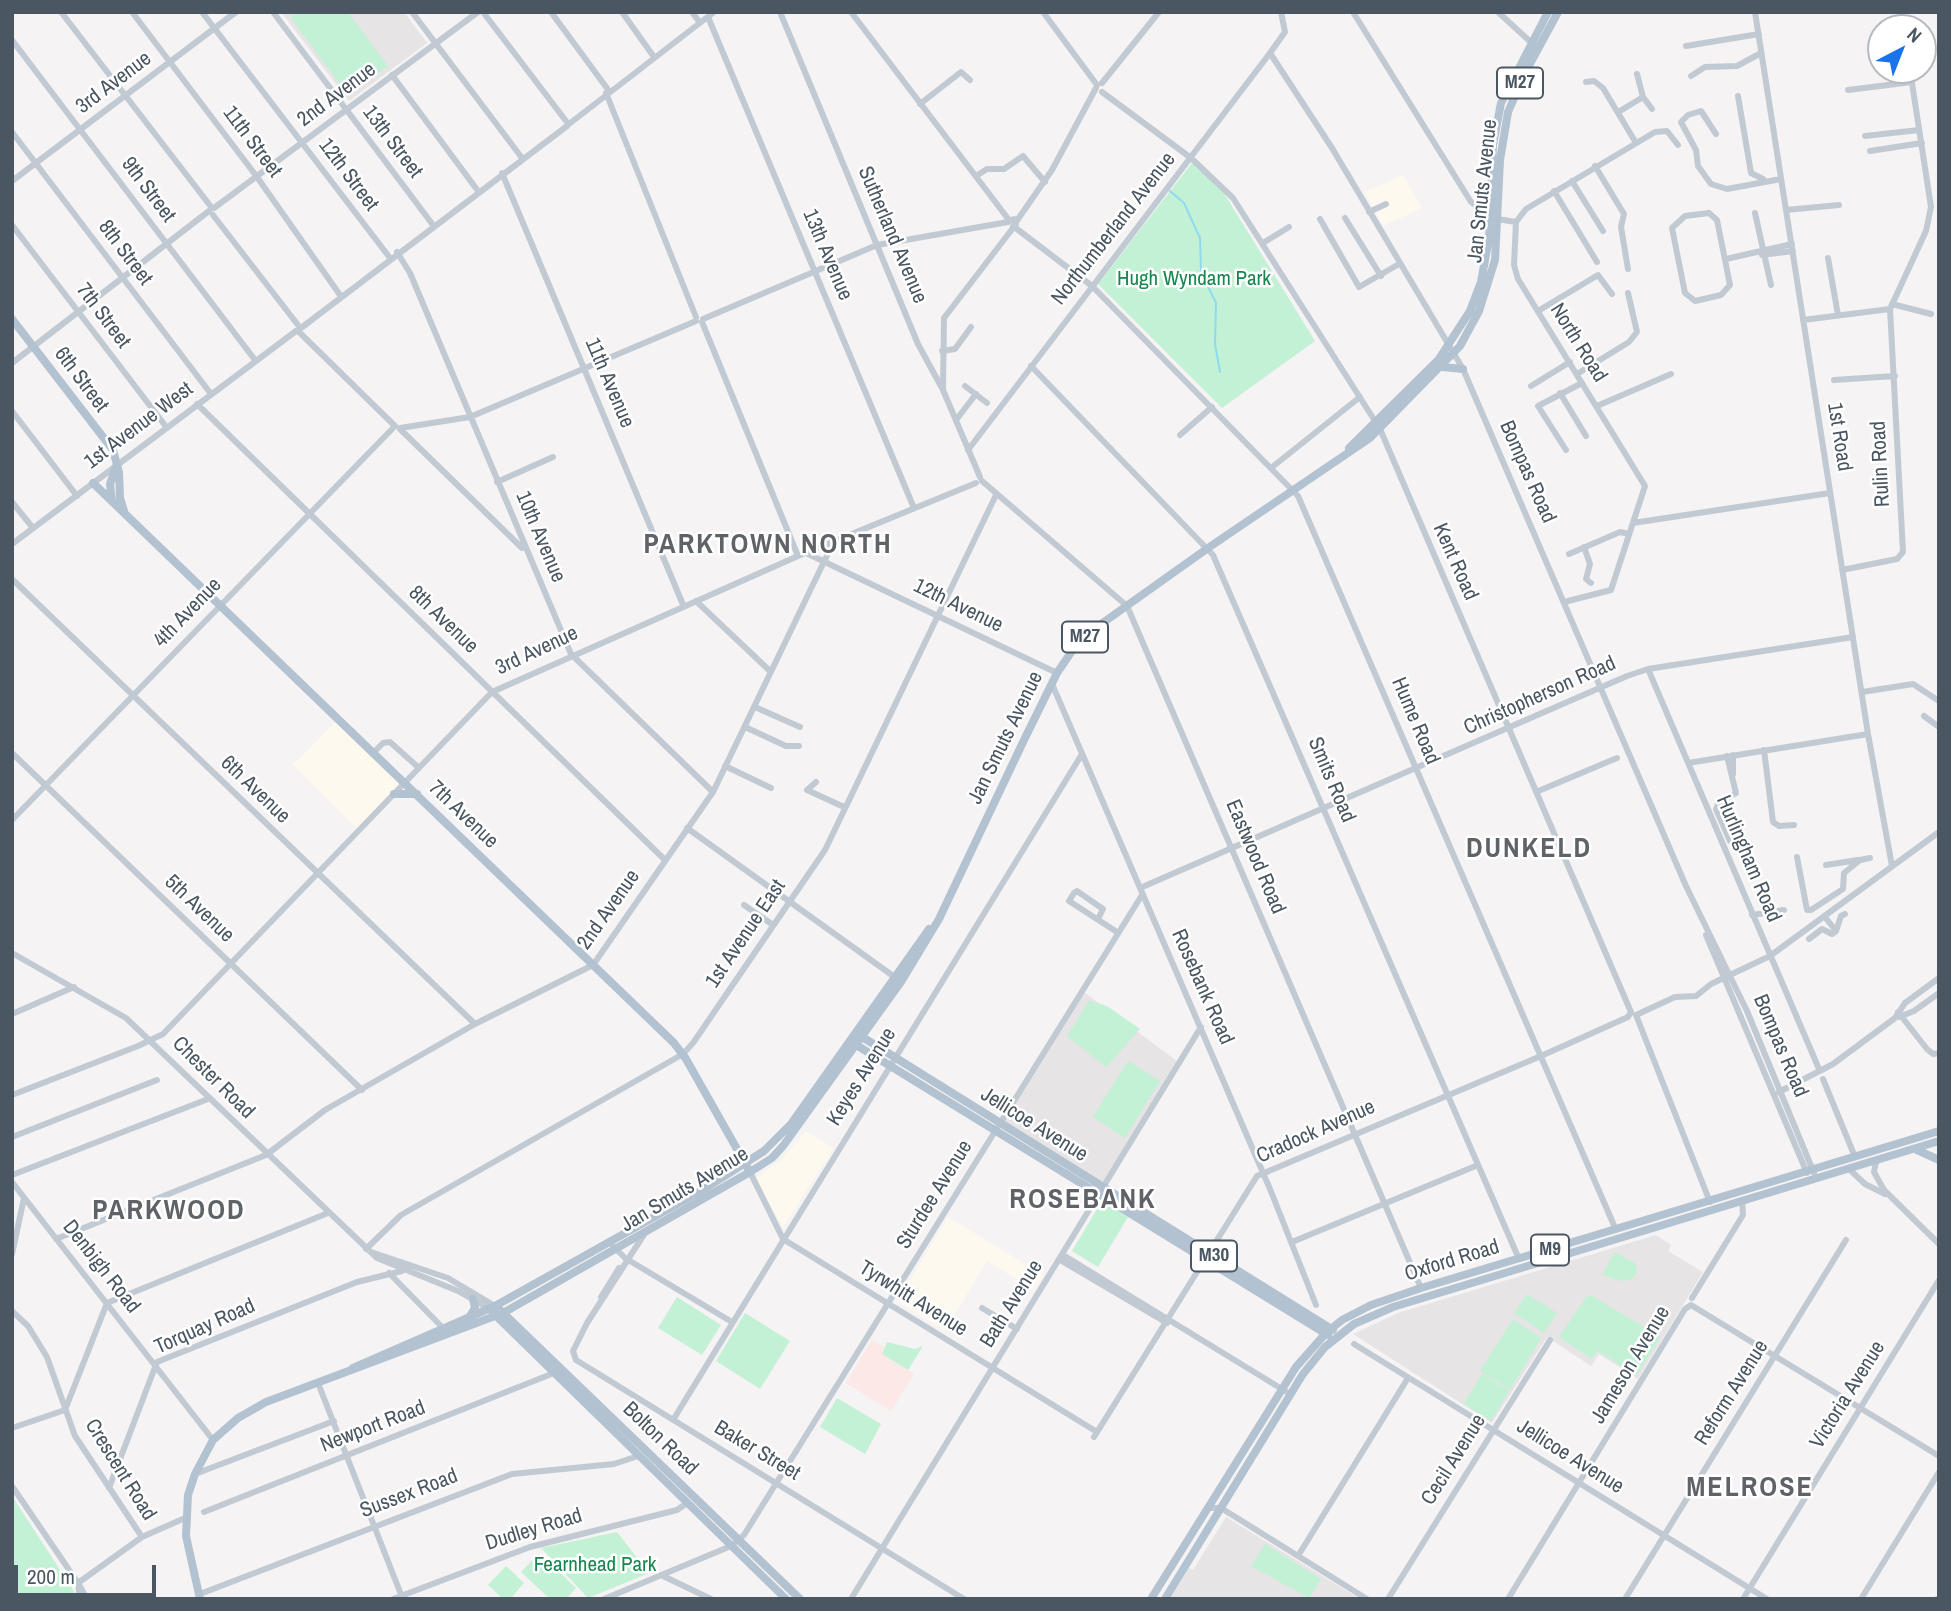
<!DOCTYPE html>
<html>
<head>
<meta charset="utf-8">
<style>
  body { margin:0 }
  #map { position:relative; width:1951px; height:1611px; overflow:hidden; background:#f5f3f3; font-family:"Archivo Narrow",sans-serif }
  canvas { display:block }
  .frame { position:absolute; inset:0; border:14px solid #4a5661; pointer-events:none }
  .north { position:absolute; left:1867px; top:14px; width:70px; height:70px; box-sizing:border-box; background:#fff; border:2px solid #b7bbc0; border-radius:50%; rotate:42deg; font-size:19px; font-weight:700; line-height:28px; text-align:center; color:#4a5661 }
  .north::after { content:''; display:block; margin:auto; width:24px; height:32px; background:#1a73e8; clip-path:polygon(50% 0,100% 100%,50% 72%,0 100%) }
  .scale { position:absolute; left:14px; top:1565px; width:142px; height:32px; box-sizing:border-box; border:4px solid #4a5661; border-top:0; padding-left:9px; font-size:21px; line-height:24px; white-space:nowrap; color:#4a5661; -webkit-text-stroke:5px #fff; paint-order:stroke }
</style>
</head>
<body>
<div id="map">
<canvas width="1951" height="1611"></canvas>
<div class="frame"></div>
<div class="north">N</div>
<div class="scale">200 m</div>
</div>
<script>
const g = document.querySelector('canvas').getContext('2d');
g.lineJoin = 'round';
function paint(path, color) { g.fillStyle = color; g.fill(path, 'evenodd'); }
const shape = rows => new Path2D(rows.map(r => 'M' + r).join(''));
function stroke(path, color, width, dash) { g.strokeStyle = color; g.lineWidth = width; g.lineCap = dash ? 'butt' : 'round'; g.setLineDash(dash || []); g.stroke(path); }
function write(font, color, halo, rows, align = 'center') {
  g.font = font + ' "Archivo Narrow",sans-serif'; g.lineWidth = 5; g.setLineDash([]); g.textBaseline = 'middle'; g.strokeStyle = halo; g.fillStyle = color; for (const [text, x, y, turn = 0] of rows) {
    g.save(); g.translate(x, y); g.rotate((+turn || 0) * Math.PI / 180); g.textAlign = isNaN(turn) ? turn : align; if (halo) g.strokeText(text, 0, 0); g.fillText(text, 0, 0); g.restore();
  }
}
paint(shape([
  [1403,175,1422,208,1383,226,1365,192],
  [336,721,402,783,358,829,293,765],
  [806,1131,834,1148,783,1227,755,1178,782,1159],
  [948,1217,1043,1275,1034,1290,987,1261,945,1331,897,1302]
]), '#fdf9ef');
paint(shape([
  [281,12,404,12,427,43,349,101],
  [1081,990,1177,1061,1106,1184,999,1124],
  [1656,1235,1671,1245,1668,1251,1703,1272,1638,1379,1599,1354,1591,1366,1547,1337,1492,1423,1353,1334,1398,1313],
  [1226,1517,1360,1599,1170,1599,1189,1568,1193,1570]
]), '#e6e4e5');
paint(shape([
  [872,1340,886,1348,882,1354,914,1374,891,1411,846,1383]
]), '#fce8e6');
paint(shape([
  [298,12,348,12,388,66,347,94,291,18],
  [1192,163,1222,190,1315,341,1222,408,1098,284],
  [1089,1001,1107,1006,1140,1029,1106,1067,1067,1036],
  [1128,1061,1160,1081,1125,1138,1093,1117],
  [1106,1203,1128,1217,1098,1267,1072,1251,1100,1204],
  [1615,1252,1636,1264,1637,1273,1631,1280,1622,1281,1602,1275],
  [1527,1294,1557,1313,1544,1333,1514,1313],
  [1591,1295,1660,1337,1637,1375,1597,1351,1592,1359,1559,1337,1586,1297],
  [677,1297,721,1325,702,1355,658,1328],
  [745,1313,790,1341,760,1389,716,1361],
  [1513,1319,1541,1338,1510,1390,1480,1371],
  [887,1342,915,1349,923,1346,908,1370,882,1354],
  [1482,1374,1509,1391,1491,1421,1464,1404],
  [837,1398,881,1424,865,1454,820,1427],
  [12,1496,79,1599,12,1599],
  [617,1532,649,1573,588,1598,541,1548],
  [1265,1544,1321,1579,1309,1598,1251,1566],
  [539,1553,576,1588,566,1599,550,1599,521,1572],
  [506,1566,524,1583,510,1599,503,1599,488,1585]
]), '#c3f1d5');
stroke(shape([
  [1170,191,1184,203,1200,238,1201,272,1216,303,1215,344,1220,372]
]), '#90daee', 2);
stroke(shape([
  [61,12,212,208],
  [132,12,257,177,340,295],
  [202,12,390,258],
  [273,12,433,225],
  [412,12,522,158],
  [483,12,566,121],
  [551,12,609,91],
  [622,12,654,57],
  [692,12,700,23],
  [780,12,918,344,943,390,980,477],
  [851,12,1009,220],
  [1043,12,1097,85],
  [1353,12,1471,202,1491,218,1516,222],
  [1498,12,1535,46],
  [1755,12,1868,734,1892,866],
  [1900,12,1903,28],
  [708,17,914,508],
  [12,40,255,360],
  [1686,46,1759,34],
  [1270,53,1332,148,1463,369,1686,886,1747,1011,1814,1173],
  [1637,74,1643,97,1652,109],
  [392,75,478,191],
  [1691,76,1705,67,1737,66,1761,53],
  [1586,82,1594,81,1603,88,1636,143],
  [1102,83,1159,12],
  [1848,90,1912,82],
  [606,93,696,317],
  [1738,96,1751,173,1763,179],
  [920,104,961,72,970,80],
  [1620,111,1643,97],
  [569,124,714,12],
  [12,132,211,394],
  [1716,134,1701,111,1688,115,1681,122,1696,150,1698,166,1711,184,1727,189,1781,179],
  [1865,136,1919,130],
  [1870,151,1922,143],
  [1595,166,1624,214,1621,227,1628,269],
  [502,173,684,607],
  [976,176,987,169,1004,169,1023,156,1045,182],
  [12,181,236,12],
  [1572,181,1603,231],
  [1554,191,1597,262],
  [214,208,478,12],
  [1786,210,1839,205],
  [1369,212,1386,204],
  [1709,213,1717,220,1730,285,1721,295,1695,301,1685,293,1672,228,1685,216,1709,213],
  [1755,213,1771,285],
  [213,215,298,325],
  [1345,218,1381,276],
  [1320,219,1359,287,1399,264],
  [1016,222,1052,170,1096,88],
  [12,225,167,428],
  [1013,226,1092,286,1298,496,1616,1230],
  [1263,243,1289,227],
  [397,252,410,273,571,654,713,792],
  [1762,255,1793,251],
  [1828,258,1838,315],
  [1726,259,1792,244],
  [1892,304,1931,314],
  [1538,311,1598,275,1612,294],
  [703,319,877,245,1008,222],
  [1803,320,1890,309],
  [702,322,798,556],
  [301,328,567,126],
  [298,331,395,426],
  [942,351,955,349,971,327],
  [12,363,209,211],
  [1031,366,1213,555,1519,1259],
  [1577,374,1629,342,1637,332,1628,293],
  [1834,380,1895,376],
  [965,386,987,403],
  [1531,386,1570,362],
  [943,388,944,318,1016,224,1014,219,1009,221],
  [1560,393,1586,436],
  [197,404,665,860],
  [1597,406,1671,374],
  [12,411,77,496],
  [956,420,976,394],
  [400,428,470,417,696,321],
  [400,429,522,548],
  [1180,435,1212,407],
  [968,450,1270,53,1285,32,1281,12],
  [1566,450,1538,406,1582,383],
  [1271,468,1360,397],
  [982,481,1127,606,1421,1288],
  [497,482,553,457],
  [12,502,33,528],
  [1633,523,1830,493],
  [12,544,296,331],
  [1584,547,1590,564,1586,579,1591,583],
  [806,553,1057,673],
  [1569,554,1620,532,1629,534],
  [1842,570,1897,559,1903,552,1890,309,1926,231,1931,207,1910,70],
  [12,579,475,1024],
  [696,601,771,672],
  [1564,602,1611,590,1645,486,1518,279,1514,265,1516,222,1526,209,1655,132,1667,131,1678,145],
  [1648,669,1819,1069],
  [1052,684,1270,1189,1316,1305],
  [1862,692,1913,684,1939,701],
  [755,707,800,727],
  [1924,716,1939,727],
  [745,727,786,746,799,746],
  [1764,750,1773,822,1779,826,1794,825],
  [12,753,362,1090],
  [373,753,383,743,390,742,419,768],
  [1733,755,1733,774],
  [1727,756,1736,793,1718,804,1716,809,1730,841,1743,837],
  [1688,763,1868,734],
  [725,766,771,788],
  [816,782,807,790,844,807],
  [1536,792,1617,758],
  [12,820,395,426],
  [687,828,896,978],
  [1797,857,1807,910,1811,910,1843,889,1844,873,1860,860,1870,858],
  [1826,865,1858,860],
  [1140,888,1627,676,1648,669,1853,637],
  [744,905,773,925],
  [1752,915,1784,910],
  [1098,919,1103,909,1077,891,1074,893,1069,901,1117,932],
  [1836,931,1841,916,1845,914],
  [1706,935,1807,1173],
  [1809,939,1822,929,1832,934,1836,931,1825,917],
  [12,953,126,1018,377,1258,458,1291,488,1308],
  [1898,1012,1927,1049,1933,1054,1939,1053],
  [12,1014,74,987],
  [1899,1017,1914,1011,1939,993],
  [1823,1079,1855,1157],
  [1779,1092,1833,1064,1895,1018,1905,1003,1939,978],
  [12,1095,138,1046,163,1034,492,692,798,556,976,483],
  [12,1137,157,1080],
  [1876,1162,1874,1172,1884,1190,1939,1244],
  [1849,1169,1865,1184,1885,1194],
  [750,1172,783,1239,1097,1432],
  [12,1175,208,1099],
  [12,1182,213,1440],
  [1710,1202,1636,1015,1675,997,1696,996,1711,984,1770,956,1939,832],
  [645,1233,587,1323,573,1351,576,1360,964,1599],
  [56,1239,266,1155,325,1110,475,1024,593,965,713,792,833,543],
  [1292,1242,1478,1165],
  [613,1246,625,1258,732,1322],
  [366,1249,401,1215,683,1054,693,1043,825,850,996,495],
  [371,1252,448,1278,495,1306],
  [12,1254,24,1198],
  [1063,1255,1290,1394],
  [1060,1260,1167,1323],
  [389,1273,443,1328],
  [601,1297,619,1268],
  [1692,1298,1743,1215,1742,1200],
  [982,1308,1017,1329],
  [12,1311,28,1326,47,1357,75,1436,142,1537],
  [1354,1344,1767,1599],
  [318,1383,402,1597],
  [673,1420,1082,754],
  [12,1428,65,1410,107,1303,328,1213],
  [1094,1437,1257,1176,1541,1056,1628,1017,1631,1012,1380,429,1233,198,1191,158,1102,92],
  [195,1474,334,1421],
  [12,1486,78,1583,80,1599],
  [109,1488,157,1362,357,1282,402,1271],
  [1208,1508,1221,1508,1367,1599],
  [204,1512,554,1373],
  [1298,1556,1408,1378],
  [663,1576,711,1599],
  [200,1594,512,1474,614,1464,638,1456],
  [87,1599,78,1583,142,1537,185,1518],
  [393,1599,530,1547,677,1510,687,1503],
  [604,1599,731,1546,744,1535,1142,895],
  [851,1599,1201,1027],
  [1388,1599,1550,1340],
  [1508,1599,1685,1309,1691,1305,1939,1456],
  [1625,1599,1846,1240],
  [1743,1599,1939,1280],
  [1861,1599,1939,1472],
  [1937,1599,1939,1598]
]), '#c1cad2', 6);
stroke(shape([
  [12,319,113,450,119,472,120,498,124,511],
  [1442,367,1463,369],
  [1349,448,1439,359,1470,311,1481,282,1489,238,1493,145,1501,103,1548,12],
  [93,483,674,1043,686,1059,750,1172],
  [112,501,110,484,117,464],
  [394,794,417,794],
  [859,1035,1333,1330],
  [853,1043,1328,1335],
  [1917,1150,1939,1160],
  [500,1310,800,1599],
  [493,1313,786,1599],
  [470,1316,475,1308,473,1299],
  [353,1368,495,1306,704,1189,764,1151,791,1124,929,929],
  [200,1599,186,1536,188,1495,195,1474,213,1440,238,1418,266,1402,503,1313,750,1172,772,1158,783,1146,901,982,939,919,1024,740,1057,673,1074,648,1097,627,1208,548,1370,438,1460,346,1479,311,1495,260,1500,160,1508,112,1526,71,1558,12],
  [1151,1599,1296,1367,1326,1333,1342,1320,1371,1305,1421,1288,1939,1131],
  [1165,1599,1303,1374,1325,1347,1354,1324,1393,1307,1939,1141]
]), '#b3c2d1', 8);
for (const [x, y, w] of [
  [1520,83,46],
  [1085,637,46],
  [1550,1250,38],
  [1214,1256,46]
]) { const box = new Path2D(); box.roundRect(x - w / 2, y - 15.5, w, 31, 5); g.fillStyle = '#fff'; g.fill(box); stroke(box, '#4a5661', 2); }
write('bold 19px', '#4a5661', null, [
  ["M27",1520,83],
  ["M27",1085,637],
  ["M9",1550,1250],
  ["M30",1214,1256]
]);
write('21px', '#4a5661', '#fff', [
  ["3rd Avenue",114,83,-37],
  ["2nd Avenue",337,95,-37],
  ["11th Street",252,142,53],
  ["13th Street",392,142,53],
  ["12th Street",348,175,53],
  ["9th Street",148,190,53],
  ["Jan Smuts Avenue",1483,191,-84],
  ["Northumberland Avenue",1114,229,-52],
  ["Sutherland Avenue",892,235,67],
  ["8th Street",125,253,53],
  ["13th Avenue",827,255,67],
  ["7th Street",103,316,53],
  ["North Road",1578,343,58],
  ["6th Street",81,380,53],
  ["11th Avenue",609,383,67],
  ["1st Avenue West",139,426,-37],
  ["1st Road",1839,437,81],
  ["Rulin Road",1881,464,-93],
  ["Bompas Road",1527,472,66],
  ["10th Avenue",540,537,67],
  ["Kent Road",1455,562,66],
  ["12th Avenue",958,606,26],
  ["4th Avenue",188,613,-46],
  ["8th Avenue",443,620,44],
  ["3rd Avenue",537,651,-25],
  ["Christopherson Road",1540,696,-24],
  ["Hume Road",1415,721,67],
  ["Jan Smuts Avenue",1006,738,-64],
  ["Smits Road",1331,780,67],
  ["6th Avenue",255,790,44],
  ["7th Avenue",463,815,44],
  ["Eastwood Road",1255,857,67],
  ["Hurlingham Road",1748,859,67],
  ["5th Avenue",199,909,44],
  ["2nd Avenue",609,910,-55],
  ["1st Avenue East",746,934,-56],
  ["Rosebank Road",1202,987,66],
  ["Bompas Road",1780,1046,67],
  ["Keyes Avenue",862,1077,-58],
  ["Chester Road",213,1078,45],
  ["Jellicoe Avenue",1034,1125,32],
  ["Cradock Avenue",1316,1132,-24],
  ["Jan Smuts Avenue",685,1190,-31],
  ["Sturdee Avenue",935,1195,-58],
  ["Oxford Road",1452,1261,-17],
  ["Denbigh Road",101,1267,52],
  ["Tyrwhitt Avenue",913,1299,32],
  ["Bath Avenue",1012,1304,-58],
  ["Torquay Road",205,1327,-24],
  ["Jameson Avenue",1631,1365,-59],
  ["Reform Avenue",1732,1393,-58],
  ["Victoria Avenue",1848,1395,-58],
  ["Newport Road",373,1427,-21],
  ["Bolton Road",660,1439,44],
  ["Baker Street",757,1451,31],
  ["Jellicoe Avenue",1570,1457,32],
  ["Cecil Avenue",1454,1460,-58],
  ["Crescent Road",120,1470,58],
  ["Sussex Road",409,1494,-21],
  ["Dudley Road",534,1530,-17]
]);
write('21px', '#17864f', '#fff', [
  ["Hugh Wyndam Park",1194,279],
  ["Fearnhead Park",595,1565]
]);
g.letterSpacing = '2px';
write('bold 28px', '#5f6368', '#fff', [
  ["PARKTOWN NORTH",768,545],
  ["DUNKELD",1529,849],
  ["ROSEBANK",1083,1200],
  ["PARKWOOD",169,1211],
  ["MELROSE",1750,1488]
]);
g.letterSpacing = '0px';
</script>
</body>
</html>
